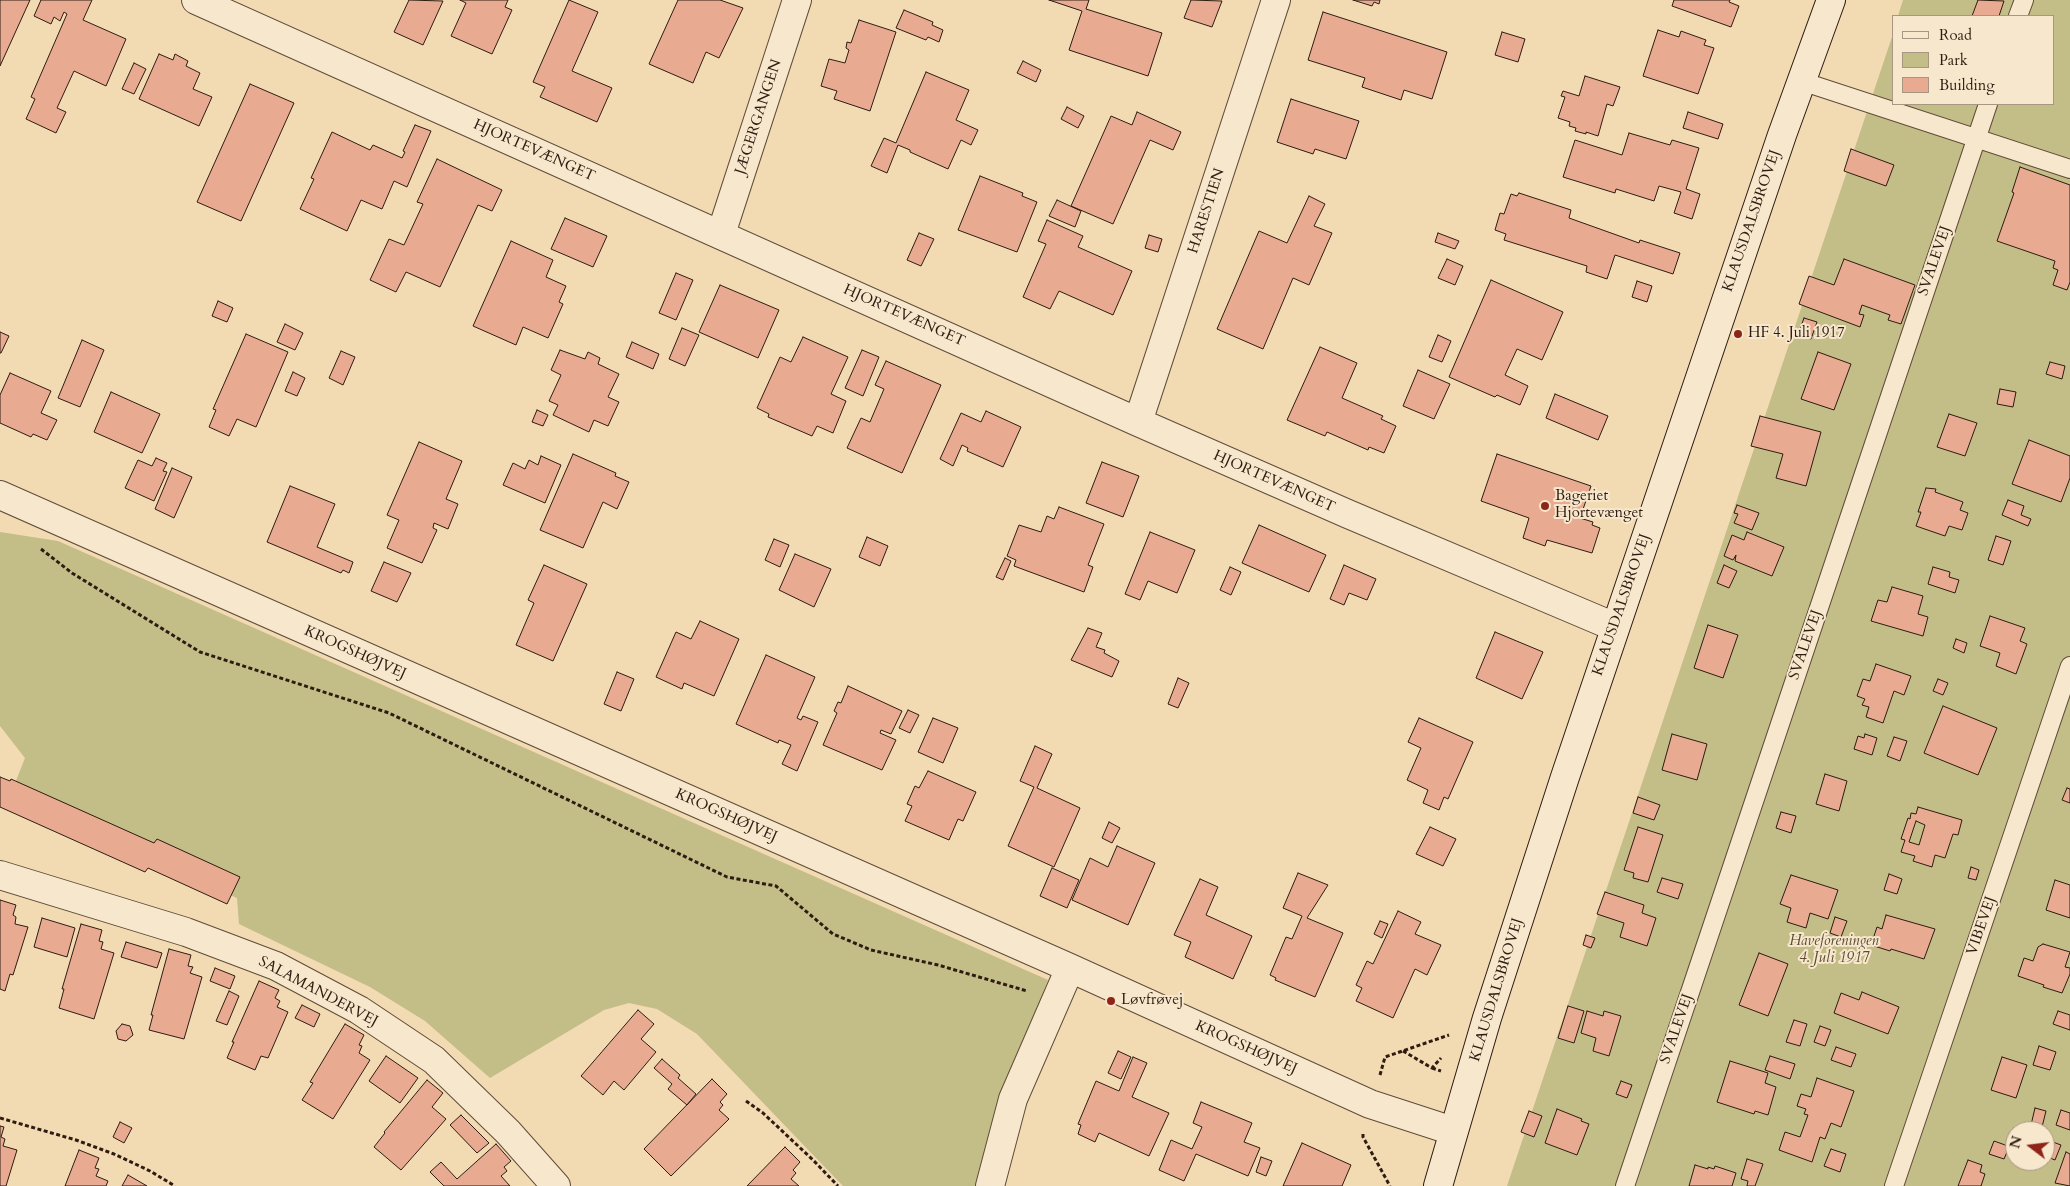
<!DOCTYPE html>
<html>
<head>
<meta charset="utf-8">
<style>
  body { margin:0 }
  #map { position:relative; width:2070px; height:1186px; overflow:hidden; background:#f2dab2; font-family:Cardo,serif }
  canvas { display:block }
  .legend { position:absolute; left:1892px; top:15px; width:162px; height:90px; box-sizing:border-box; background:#f7e7cd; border:1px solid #a79682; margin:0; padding:6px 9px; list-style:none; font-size:15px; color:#2e1c11 }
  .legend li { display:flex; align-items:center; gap:10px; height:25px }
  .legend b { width:25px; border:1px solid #a79682 }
  .north { position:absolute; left:2005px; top:1121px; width:50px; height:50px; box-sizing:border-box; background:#f7e7cd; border:1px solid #a79682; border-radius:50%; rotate:285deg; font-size:14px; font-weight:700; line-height:20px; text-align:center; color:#2e1c11 }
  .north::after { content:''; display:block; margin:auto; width:18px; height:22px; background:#8f2418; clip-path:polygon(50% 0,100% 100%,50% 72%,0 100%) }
</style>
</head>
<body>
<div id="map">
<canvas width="2070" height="1186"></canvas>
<ul class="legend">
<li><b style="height:6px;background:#f7e7cd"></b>Road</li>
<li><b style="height:14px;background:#c3bd87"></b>Park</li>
<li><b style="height:14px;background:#e9aa92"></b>Building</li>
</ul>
<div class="north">N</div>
</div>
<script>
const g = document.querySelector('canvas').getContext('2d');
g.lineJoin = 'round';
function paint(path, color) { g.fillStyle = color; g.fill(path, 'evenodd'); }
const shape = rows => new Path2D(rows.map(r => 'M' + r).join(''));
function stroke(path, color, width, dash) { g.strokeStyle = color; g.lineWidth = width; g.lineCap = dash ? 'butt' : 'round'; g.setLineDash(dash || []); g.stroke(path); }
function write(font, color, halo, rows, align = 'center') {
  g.font = font + ' Cardo,serif'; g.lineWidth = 4; g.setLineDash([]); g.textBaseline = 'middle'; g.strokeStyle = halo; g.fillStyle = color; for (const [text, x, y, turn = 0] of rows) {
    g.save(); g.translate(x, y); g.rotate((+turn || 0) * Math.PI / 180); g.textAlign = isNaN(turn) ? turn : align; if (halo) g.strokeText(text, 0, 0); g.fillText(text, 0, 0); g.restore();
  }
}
paint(shape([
  [1903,0,2070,0,2070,1186,1507,1186,1894,31,1894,104,2054,104,2054,16,1898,16],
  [2015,1131,2045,1131,2045,1161,2015,1161],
  [0,532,58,541,1048,980,998,1110,979,1186,843,1186,697,1034,657,1009,629,1003,604,1010,490,1078,425,1021,370,987,239,924,237,898,8,801,25,758,0,726]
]), '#c3bd87');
const building = shape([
  [0,0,30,0,0,66,0,0],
  [41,0,92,0,83,20,126,39,106,86,74,71,57,108,66,112,56,133,26,119,35,99,31,97,67,14,64,12,60,21,54,17,51,24,34,16,41,0],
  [409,0,443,1,423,45,394,32,409,0],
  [460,0,508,0,505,7,512,10,492,54,451,36,466,3,460,0],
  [569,0,598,12,572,71,612,88,597,122,540,97,545,87,533,82,569,0],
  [678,0,720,0,743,8,719,58,706,52,693,83,649,64,678,0],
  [1049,0,1089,0,1086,9,1162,33,1148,76,1069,50,1082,11,1049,0],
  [1191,0,1222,1,1212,27,1184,18,1191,0],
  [1353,0,1380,0,1379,4,1374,2,1372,6,1353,0],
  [1674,0,1730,0,1729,2,1739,6,1731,27,1672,6,1674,0],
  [1978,0,2004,1,1999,16,1972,16,1978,0],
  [904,10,933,22,932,25,943,30,939,42,928,37,926,40,896,28,904,10],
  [1323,12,1447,52,1432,99,1404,90,1401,100,1362,87,1365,78,1308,60,1323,12],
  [859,20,896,32,870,111,834,99,837,91,821,86,829,59,845,63,849,50,846,48,847,42,851,43,859,20],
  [1658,30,1679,37,1681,31,1706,40,1704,45,1714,48,1698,94,1643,76,1658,30],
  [1502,32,1525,39,1518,62,1495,55,1502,32],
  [159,54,173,60,175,54,188,61,186,66,200,73,193,89,212,97,199,126,139,99,159,54],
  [1023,61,1041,70,1036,82,1017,73,1023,61],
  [134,63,146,69,134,94,122,89,134,63],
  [926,72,969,90,956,120,978,130,971,145,961,140,948,169,910,152,910,150,898,145,887,173,871,166,884,138,896,143,926,72],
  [1585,76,1620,87,1613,106,1607,104,1598,136,1586,132,1586,134,1575,131,1576,128,1569,126,1570,122,1558,118,1565,97,1561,96,1563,91,1579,96,1585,76],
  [250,84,294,103,241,221,197,202,250,84],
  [1291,99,1359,121,1346,159,1315,149,1313,154,1277,142,1291,99],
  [1067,107,1084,116,1078,128,1061,119,1067,107],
  [1137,112,1181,132,1173,150,1150,140,1113,224,1071,206,1111,116,1132,125,1137,112],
  [1688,112,1723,124,1718,139,1683,128,1688,112],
  [415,125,431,131,407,187,394,181,382,209,361,200,347,231,300,209,314,179,311,178,332,132,370,150,373,145,402,158,405,152,403,151,415,125],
  [1629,133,1670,145,1672,140,1699,148,1686,189,1700,194,1692,219,1674,213,1681,192,1659,186,1654,201,1616,189,1615,193,1563,177,1575,140,1622,155,1629,133],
  [1851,149,1894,165,1886,186,1844,171,1851,149],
  [437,159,502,190,492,211,478,205,440,287,406,272,396,292,370,280,389,239,404,245,423,204,417,202,437,159],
  [2020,167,2070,185,2070,282,2067,290,2053,285,2058,270,2053,268,2055,261,1997,241,2014,193,2012,192,2020,167],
  [980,176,1023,193,1022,196,1037,202,1017,252,958,230,980,176],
  [1519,193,1571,210,1569,218,1639,243,1640,240,1680,253,1673,274,1615,255,1607,279,1586,272,1587,266,1504,240,1506,234,1495,230,1500,213,1504,214,1511,194,1517,196,1519,193],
  [1309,196,1325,204,1314,226,1332,233,1309,285,1293,278,1263,349,1217,329,1259,231,1287,243,1309,196],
  [1057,200,1081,211,1075,227,1049,216,1057,200],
  [565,218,607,236,593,267,551,249,565,218],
  [1047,220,1083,236,1078,247,1132,271,1113,315,1059,291,1050,309,1023,297,1046,244,1038,241,1047,220],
  [919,233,934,239,921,266,907,260,919,233],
  [1438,233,1459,241,1455,249,1435,242,1438,233],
  [1149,235,1162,239,1158,252,1145,248,1149,235],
  [511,241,553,260,546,277,566,286,559,302,563,304,548,338,523,327,516,345,473,326,511,241],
  [1447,259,1463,266,1455,285,1438,278,1447,259],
  [1844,259,1915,285,1901,324,1888,320,1890,315,1862,305,1859,314,1864,315,1860,327,1799,304,1809,276,1834,285,1844,259],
  [676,273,693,280,676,320,659,313,676,273],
  [1491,280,1563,312,1542,360,1517,349,1505,375,1528,386,1520,405,1497,395,1495,397,1449,377,1491,280],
  [1637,281,1652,286,1647,302,1632,297,1637,281],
  [720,285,779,310,758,358,699,332,720,285],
  [218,301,233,308,227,322,212,316,218,301],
  [1804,318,1817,322,1811,339,1798,335,1804,318],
  [285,324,303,333,295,350,277,342,285,324],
  [682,328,699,335,685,366,669,359,682,328],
  [0,332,9,336,1,353,0,353,0,332],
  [246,334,288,352,256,427,237,419,229,436,209,427,216,410,213,409,246,334],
  [1438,335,1451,341,1442,362,1429,357,1438,335],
  [803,337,848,357,831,394,846,401,833,433,817,426,812,436,768,417,769,414,757,408,780,357,791,362,803,337],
  [82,340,104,350,80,407,58,398,82,340],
  [632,342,659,354,653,369,626,357,632,342],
  [1320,347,1357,363,1342,398,1383,416,1381,419,1396,426,1384,453,1369,447,1368,450,1327,432,1325,436,1287,420,1320,347],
  [560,350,585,359,588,352,600,358,598,364,619,374,608,397,619,402,608,426,594,420,589,432,553,415,558,405,549,401,561,375,551,370,560,350],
  [862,350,879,357,863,396,845,388,862,350],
  [341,351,355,357,343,385,329,378,341,351],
  [1818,352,1851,364,1834,410,1801,399,1818,352],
  [886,361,941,385,902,473,847,448,861,418,870,422,884,389,875,385,886,361],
  [2050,362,2065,366,2062,379,2046,374,2050,362],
  [1418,370,1450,384,1434,419,1403,406,1418,370],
  [293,372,305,378,297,396,285,391,293,372],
  [10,373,51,391,41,413,57,420,47,440,33,434,31,437,0,423,0,395,10,373],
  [2000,389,2016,392,2013,407,1997,404,2000,389],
  [111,392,160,414,142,453,94,432,111,392],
  [1555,394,1608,416,1598,440,1546,418,1555,394],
  [537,410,548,415,543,426,532,422,537,410],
  [986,411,1021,427,1003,467,967,451,968,448,962,445,953,466,940,459,961,413,981,422,986,411],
  [1949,414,1977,423,1965,456,1937,447,1949,414],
  [1760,416,1821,432,1806,486,1776,478,1783,454,1751,446,1760,416],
  [2029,440,2070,456,2070,478,2061,502,2012,484,2029,440],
  [419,442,462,461,446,499,458,504,448,529,434,523,433,528,437,530,422,563,387,548,399,520,387,515,419,442],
  [573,454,616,473,615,476,629,482,617,509,603,502,583,548,540,530,573,454],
  [1497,454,1591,486,1580,518,1593,522,1592,525,1600,528,1592,553,1547,540,1545,546,1523,538,1529,518,1481,501,1497,454],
  [541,456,561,465,545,503,503,485,513,463,525,469,529,460,538,465,541,456],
  [156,458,167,463,163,471,167,472,154,501,125,488,138,460,152,466,156,458],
  [1102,462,1139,476,1123,517,1086,503,1102,462],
  [172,468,192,477,174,518,155,509,172,468],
  [290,486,335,504,317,547,353,562,349,573,343,570,341,573,267,542,290,486],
  [1926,488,1936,489,1935,492,1963,502,1960,510,1968,513,1962,530,1949,526,1945,536,1916,526,1921,512,1918,512,1926,488],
  [2008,500,2024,506,2021,515,2031,519,2028,526,2002,515,2008,500],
  [1737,505,1759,513,1752,530,1734,523,1738,514,1734,513,1737,505],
  [1059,507,1104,524,1088,565,1093,567,1084,592,1014,566,1016,560,1007,556,1019,525,1041,532,1047,516,1054,519,1059,507],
  [1259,525,1326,555,1309,592,1242,563,1259,525],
  [1150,532,1195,550,1177,593,1148,581,1140,600,1125,594,1150,532],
  [1747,532,1784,547,1772,576,1735,561,1736,555,1733,560,1724,556,1732,535,1744,540,1747,532],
  [1996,536,2011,541,2003,565,1988,560,1996,536],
  [867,537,888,546,880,566,859,557,867,537],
  [774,539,789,545,780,567,765,560,774,539],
  [795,554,831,569,814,607,779,590,795,554],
  [1005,558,1011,561,1003,580,996,577,1005,558],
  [384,562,411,573,397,602,371,591,384,562],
  [544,565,587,584,553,661,516,645,534,603,528,600,544,565],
  [1344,565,1376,579,1367,600,1349,593,1344,605,1330,599,1344,565],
  [1724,565,1737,571,1729,588,1717,583,1724,565],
  [1230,567,1241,572,1231,595,1220,590,1230,567],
  [1933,567,1950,572,1949,577,1959,580,1955,593,1928,584,1933,567],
  [1892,587,1923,596,1918,614,1928,617,1923,636,1871,621,1878,600,1887,602,1892,587],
  [1990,616,2025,628,2020,641,2027,644,2016,674,1996,666,2000,653,1980,646,1990,616],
  [700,621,739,639,714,696,684,683,682,689,656,677,676,632,691,639,700,621],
  [1708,625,1738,635,1723,678,1694,668,1708,625],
  [1088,628,1102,633,1096,647,1105,650,1104,653,1119,661,1112,677,1071,660,1088,628],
  [1495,632,1543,652,1522,699,1476,678,1495,632],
  [1956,639,1967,643,1964,653,1953,648,1956,639],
  [766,655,815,677,797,718,801,720,803,716,818,722,797,771,782,764,791,745,779,740,778,743,736,724,766,655],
  [1876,664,1911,676,1904,695,1894,691,1883,723,1866,717,1869,707,1862,705,1865,699,1857,696,1863,679,1870,681,1876,664],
  [617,672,634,679,621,711,604,704,617,672],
  [1178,678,1189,683,1178,708,1168,704,1178,678],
  [1938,679,1948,683,1943,695,1933,691,1938,679],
  [848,686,902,711,891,734,881,730,880,733,896,740,882,770,823,745,837,713,834,711,838,702,841,703,848,686],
  [1943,706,1997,728,1978,775,1924,753,1943,706],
  [908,710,919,715,910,733,899,728,908,710],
  [933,718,958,728,943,763,918,752,933,718],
  [1419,718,1473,742,1448,799,1444,797,1439,810,1423,803,1428,790,1407,780,1421,748,1408,742,1419,718],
  [1672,734,1707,744,1697,780,1662,770,1672,734],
  [1865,734,1877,738,1872,755,1854,749,1858,736,1864,738,1865,734],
  [1894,737,1907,741,1900,761,1887,756,1894,737],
  [1035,746,1052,754,1037,788,1080,808,1054,867,1008,846,1034,787,1020,781,1035,746],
  [928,771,976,792,963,821,958,819,949,840,905,821,912,806,907,804,915,786,919,788,928,771],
  [1825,774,1847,781,1839,811,1816,804,1825,774],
  [0,777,10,781,11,779,154,843,157,839,240,877,227,904,148,868,145,872,0,807,0,777],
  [2067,788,2070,789,2070,803,2062,800,2067,788],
  [1638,797,1660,805,1654,820,1633,813,1638,797],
  [1918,807,1962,820,1958,835,1953,834,1945,858,1935,855,1932,867,1913,861,1915,856,1901,852,1905,840,1901,839,1908,818,1910,819,1911,813,1916,814,1918,807],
  [1916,821,1925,825,1919,845,1909,842,1916,821],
  [1781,812,1796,816,1791,833,1776,828,1781,812],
  [1109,822,1120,828,1112,843,1102,838,1109,822],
  [1430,827,1456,839,1443,866,1416,854,1430,827],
  [1638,827,1663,835,1648,882,1633,878,1634,873,1624,870,1638,827],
  [1117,846,1155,863,1128,925,1072,900,1090,858,1108,867,1117,846],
  [1971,867,1979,870,1976,880,1968,878,1971,867],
  [1052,868,1079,880,1067,908,1040,896,1052,868],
  [1298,873,1328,885,1307,918,1343,933,1315,997,1275,980,1276,978,1270,975,1286,937,1292,939,1302,916,1283,908,1298,873],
  [1889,874,1902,879,1897,894,1884,890,1889,874],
  [1791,875,1838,890,1828,919,1810,913,1806,928,1787,922,1791,908,1780,904,1791,875],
  [1662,878,1683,884,1678,899,1657,892,1662,878],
  [1200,879,1218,887,1206,915,1252,936,1233,979,1185,957,1191,942,1174,935,1200,879],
  [2055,880,2070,885,2070,918,2046,910,2055,880],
  [1605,892,1644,905,1642,913,1656,918,1647,946,1620,937,1624,923,1597,914,1605,892],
  [0,900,16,905,13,915,16,917,15,924,28,927,13,975,10,974,5,991,0,989,0,900],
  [1398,911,1421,922,1415,934,1441,945,1427,975,1415,969,1393,1018,1356,1001,1362,988,1356,985,1367,961,1373,964,1398,911],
  [1886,915,1935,929,1924,959,1891,949,1890,951,1871,945,1877,927,1882,929,1886,915],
  [1835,917,1847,921,1841,937,1830,933,1835,917],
  [42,918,75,928,67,957,34,947,42,918],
  [1380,921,1388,924,1382,938,1374,934,1380,921],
  [81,924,102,930,99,941,103,942,101,949,114,953,94,1019,59,1008,64,989,62,989,81,924],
  [1586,935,1595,938,1591,948,1583,945,1586,935],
  [126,942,162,953,157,968,121,957,126,942],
  [2043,944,2070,952,2065,967,2070,968,2070,974,2062,993,2043,987,2044,985,2018,976,2024,958,2033,961,2038,947,2043,944],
  [169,949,191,955,188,966,193,967,190,973,202,977,184,1039,149,1030,153,1015,151,1015,169,949],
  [1759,953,1788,964,1768,1016,1739,1005,1759,953],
  [215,968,235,976,230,989,210,981,215,968],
  [259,981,279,990,275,998,280,1001,277,1007,288,1012,268,1058,261,1056,255,1070,227,1058,234,1042,232,1042,259,981],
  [229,991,239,996,227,1025,216,1021,229,991],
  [1862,992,1899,1007,1888,1034,1834,1013,1841,993,1859,1000,1862,992],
  [302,1005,320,1014,314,1027,295,1018,302,1005],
  [1568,1006,1584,1011,1574,1043,1558,1038,1568,1006],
  [638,1010,654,1024,641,1039,656,1052,624,1090,614,1081,603,1095,581,1076,638,1010],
  [1587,1011,1603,1016,1604,1011,1621,1016,1609,1056,1593,1051,1596,1038,1581,1033,1587,1011],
  [2058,1011,2070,1015,2070,1030,2053,1024,2058,1011],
  [1794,1020,1807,1024,1800,1046,1786,1042,1794,1020],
  [122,1024,130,1026,133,1035,126,1041,118,1039,116,1031,122,1024],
  [345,1024,364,1035,359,1045,362,1046,359,1053,370,1060,333,1119,302,1100,313,1083,310,1082,345,1024],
  [1820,1026,1831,1030,1825,1046,1814,1042,1820,1026],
  [2039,1046,2056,1052,2050,1070,2033,1065,2039,1046],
  [1836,1047,1856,1054,1851,1067,1831,1060,1836,1047],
  [1118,1051,1131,1057,1121,1079,1108,1073,1118,1051],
  [386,1056,418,1078,400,1103,369,1081,386,1056],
  [1770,1056,1795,1064,1790,1079,1765,1070,1770,1056],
  [1133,1057,1147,1063,1132,1097,1169,1113,1149,1156,1099,1133,1095,1142,1078,1134,1081,1125,1078,1124,1096,1081,1119,1091,1133,1057],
  [2002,1057,2027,1065,2016,1098,1991,1090,2002,1057],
  [662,1059,680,1075,678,1078,696,1094,687,1105,668,1089,672,1084,654,1068,662,1059],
  [1730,1061,1768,1073,1765,1083,1776,1087,1768,1115,1755,1111,1754,1114,1717,1102,1730,1061],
  [1817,1078,1854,1091,1841,1127,1831,1123,1825,1139,1820,1137,1812,1162,1779,1150,1785,1132,1800,1137,1808,1115,1804,1114,1806,1109,1797,1106,1801,1094,1811,1097,1817,1078],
  [712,1079,727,1094,720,1102,723,1105,719,1110,729,1119,671,1176,644,1149,712,1079],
  [427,1080,443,1093,432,1107,446,1119,401,1170,374,1147,385,1133,384,1132,427,1080],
  [1621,1081,1632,1085,1627,1098,1616,1094,1621,1081],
  [1201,1102,1252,1123,1244,1142,1260,1148,1248,1176,1196,1154,1184,1181,1159,1170,1171,1140,1192,1149,1202,1127,1193,1123,1201,1102],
  [2035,1108,2046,1111,2042,1127,2031,1125,2035,1108],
  [1557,1109,1582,1119,1581,1121,1589,1124,1577,1155,1545,1143,1557,1109],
  [2061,1110,2070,1113,2070,1130,2056,1125,2061,1110],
  [1529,1111,1542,1116,1534,1137,1521,1132,1529,1111],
  [461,1115,489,1143,477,1153,450,1125,461,1115],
  [120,1122,132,1128,124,1143,113,1137,120,1122],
  [0,1126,4,1127,1,1137,5,1139,3,1146,17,1150,6,1186,0,1186,0,1126],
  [2014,1128,2021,1131,2015,1131,2015,1147,2010,1145,2004,1159,1989,1154,1994,1141,2008,1146,2014,1128],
  [2050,1141,2061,1145,2055,1160,2045,1156,2050,1141],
  [1302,1143,1351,1165,1342,1186,1283,1186,1302,1143],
  [496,1144,511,1161,504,1167,507,1171,501,1176,510,1186,444,1186,430,1172,441,1162,457,1179,496,1144],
  [785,1147,800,1162,793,1170,796,1173,791,1179,799,1186,747,1186,785,1147],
  [1831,1149,1846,1154,1840,1172,1824,1166,1831,1149],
  [79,1150,99,1158,95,1168,99,1169,96,1176,108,1181,106,1186,65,1186,79,1150],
  [2066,1152,2070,1154,2070,1186,2055,1183,2066,1152],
  [1261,1157,1272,1161,1266,1176,1256,1172,1261,1157],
  [1747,1159,1763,1164,1755,1186,1747,1186,1748,1181,1741,1179,1747,1159],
  [1968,1160,1982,1165,1980,1172,1985,1174,1981,1186,1958,1186,1968,1160],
  [1695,1165,1708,1169,1708,1167,1714,1169,1715,1166,1736,1173,1732,1186,1689,1186,1695,1165],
  [128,1175,147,1186,122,1186,128,1175]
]);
paint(building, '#e9aa92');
stroke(building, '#2e1c11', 1);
const lane = shape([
  [2018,16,2024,0],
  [1801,81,2070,169],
  [1625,1186,1988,104],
  [1894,1186,2070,666]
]);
const street = shape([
  [196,0,1138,422,1348,514,1615,627],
  [721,234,797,0],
  [1138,422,1276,0],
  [0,495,1070,968,1370,1104,1453,1131],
  [0,875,186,932,276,966,359,1010,434,1060,508,1132,556,1186],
  [990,1186,1013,1099,1070,968]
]);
const secondary = shape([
  [1438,1186,1487,1018,1565,777,1782,135,1831,0]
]);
stroke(lane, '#5f4c39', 20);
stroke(street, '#5f4c39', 30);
stroke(secondary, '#2e1c11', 30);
stroke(shape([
  [41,549,72,573,200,652,389,713,727,877,776,886,833,934,871,950,938,965,1027,991],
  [1403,1051,1432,1068,1441,1058],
  [1432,1068,1441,1071],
  [1380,1075,1385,1057,1449,1035],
  [746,1101,763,1113,813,1160,838,1186],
  [0,1118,76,1140,114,1154,150,1171,175,1186],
  [1363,1134,1363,1137,1390,1186]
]), '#2e1c11', 3, [4, 2.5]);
stroke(lane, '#f7e7cd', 18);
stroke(street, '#f7e7cd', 28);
stroke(secondary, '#f7e7cd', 28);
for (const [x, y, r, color] of [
  [1738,334,5,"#8f2418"],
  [1545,506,5,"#8f2418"],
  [1111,1001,5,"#8f2418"]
]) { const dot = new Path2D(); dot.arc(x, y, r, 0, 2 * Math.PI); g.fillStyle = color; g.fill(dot); stroke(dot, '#f7e7cd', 2); }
write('15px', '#2e1c11', '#f7e7cd', [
  ["JÆGERGANGEN",759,117,-72],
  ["HJORTEVÆNGET",534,151,24],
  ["HARESTIEN",1207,211,-72],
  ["KLAUSDALSBROVEJ",1752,221,-71],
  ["SVALEVEJ",1935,261,-71],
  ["HJORTEVÆNGET",904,316,24],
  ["HJORTEVÆNGET",1274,482,24],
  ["KLAUSDALSBROVEJ",1622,605,-71],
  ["SVALEVEJ",1806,645,-71],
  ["KROGSHØJVEJ",355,653,24],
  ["KROGSHØJVEJ",726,816,24],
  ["VIBEVEJ",1982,926,-71],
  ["KLAUSDALSBROVEJ",1497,990,-73],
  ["SALAMANDERVEJ",318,992,28],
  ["SVALEVEJ",1677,1029,-71],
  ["KROGSHØJVEJ",1246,1048,24]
]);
write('15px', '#2e1c11', '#f7e7cd', [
  ["HF 4. Juli 1917",1748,334],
  ["Bageriet",1555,497],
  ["Hjortevænget",1555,514],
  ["Løvfrøvej",1121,1001]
], 'left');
write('italic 15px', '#5b4c34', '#f7e7cd', [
  ["Haveforeningen",1834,942],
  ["4. Juli 1917",1834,959]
]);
</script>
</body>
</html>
